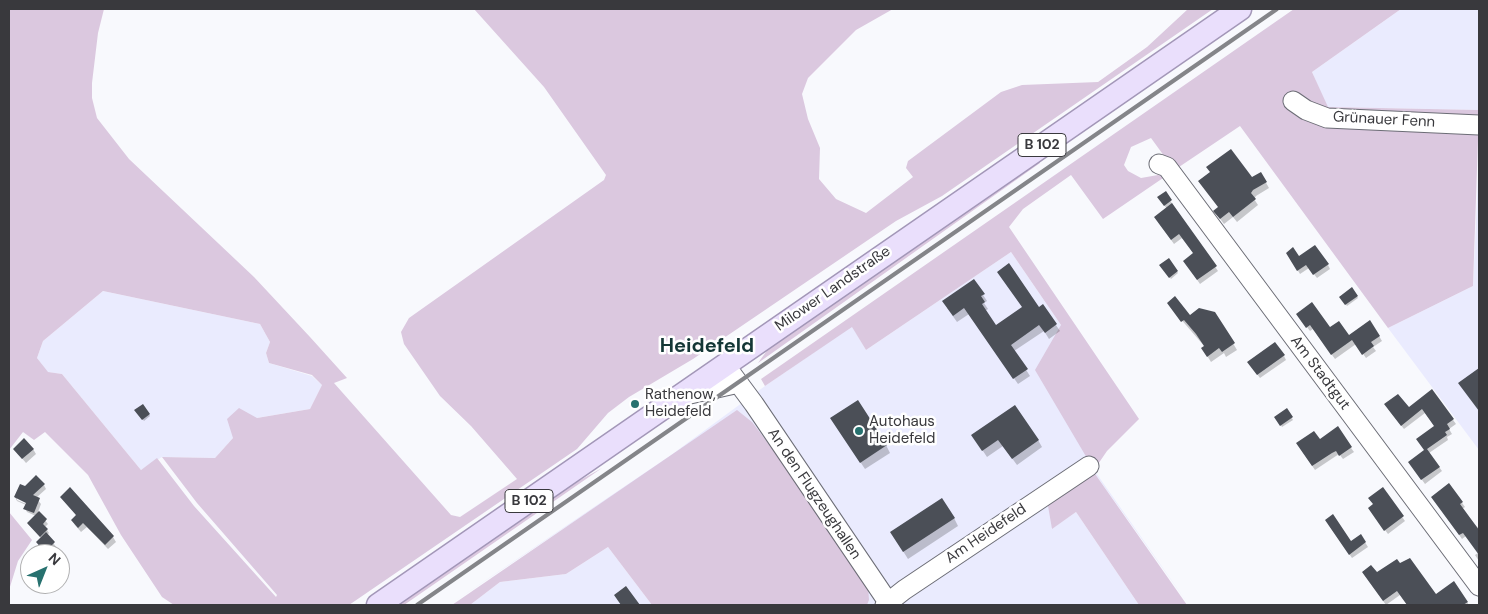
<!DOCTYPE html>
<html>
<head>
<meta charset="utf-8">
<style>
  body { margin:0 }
  #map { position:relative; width:1488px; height:614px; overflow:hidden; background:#f8f9fd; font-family:"DM Sans",sans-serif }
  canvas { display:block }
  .frame { position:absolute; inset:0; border:10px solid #39393d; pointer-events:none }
  .north { position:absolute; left:20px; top:544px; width:50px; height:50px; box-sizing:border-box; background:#fff; border:1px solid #b0b0b1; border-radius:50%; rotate:44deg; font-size:14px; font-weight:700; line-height:20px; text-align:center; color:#39393d }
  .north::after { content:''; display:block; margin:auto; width:18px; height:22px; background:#27716f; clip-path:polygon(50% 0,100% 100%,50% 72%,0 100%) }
</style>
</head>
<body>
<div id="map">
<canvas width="1488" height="614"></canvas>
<div class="frame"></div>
<div class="north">N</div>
</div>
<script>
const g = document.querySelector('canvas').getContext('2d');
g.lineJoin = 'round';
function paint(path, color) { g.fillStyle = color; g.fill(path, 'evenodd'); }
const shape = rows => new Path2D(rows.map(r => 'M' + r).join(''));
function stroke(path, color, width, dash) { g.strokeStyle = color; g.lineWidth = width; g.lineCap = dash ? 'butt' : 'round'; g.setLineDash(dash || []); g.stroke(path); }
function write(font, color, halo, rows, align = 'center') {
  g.font = font + ' "DM Sans",sans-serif'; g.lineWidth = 5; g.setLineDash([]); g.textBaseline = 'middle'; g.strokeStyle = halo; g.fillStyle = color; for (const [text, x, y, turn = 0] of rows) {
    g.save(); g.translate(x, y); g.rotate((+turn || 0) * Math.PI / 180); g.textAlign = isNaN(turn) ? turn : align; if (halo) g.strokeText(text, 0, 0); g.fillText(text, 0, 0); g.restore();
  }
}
paint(shape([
  [1401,9,1479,9,1479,110,1327,107,1312,72],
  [1479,156,1479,450,1388,328,1473,286],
  [1011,252,1061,325,1094,470,1189,605,1093,471,1051,529,1076,512,1139,605,867,605,869,600,693,442,449,605,671,455,765,386,852,326,866,350],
  [103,291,260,324,270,342,266,353,269,363,312,376,322,385,310,409,257,418,233,438,215,458,162,457,141,470,62,374,47,372,37,358,43,341],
  [608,547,652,605,470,605,500,582,566,574]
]), '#eaebfe');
paint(shape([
  [9,9,104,9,98,33,92,83,92,98,97,118,129,159,254,277,310,337,347,378,334,383,451,515,460,517,517,479,471,426,440,396,404,344,401,332,409,318,604,180,606,175,544,87,474,9,893,9,856,30,808,78,802,94,808,119,820,148,819,179,836,199,866,213,913,177,906,168,908,161,1001,92,1022,85,1098,82,1147,47,1188,9,1213,9,942,196,896,221,693,359,629,397,608,413,577,449,349,605,174,605,162,597,121,535,88,475,45,432,34,440,23,432,9,450],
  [103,291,260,324,270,342,266,353,269,363,312,375,322,385,310,409,257,418,239,408,227,419,233,438,215,458,162,457,197,503,277,595,276,597,194,506,157,458,141,470,62,374,48,372,37,358,43,341],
  [1294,9,1401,9,1312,72,1328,107,1479,110,1473,286,1388,328,1240,126,1179,167,1167,160,1151,138,1131,147,1124,165,1128,171,1141,178,1158,175,1166,176,1103,219,1071,175,1023,209,1009,227,1139,419,1107,451,1094,470,1035,370,1061,325,1011,252,866,350,852,327,765,386,761,379],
  [1037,158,1040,163,758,363,771,345],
  [737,410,752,422,790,472,868,586,869,600,867,605,652,605,608,547,566,574,500,582,470,605,452,605],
  [602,468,404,605,393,605,557,493],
  [1093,471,1187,605,1139,605,1076,512,1052,529,1047,500],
  [9,512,32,540,18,561,9,590]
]), '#dbc8df');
paint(shape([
  [1261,174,1269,188,1256,196,1254,199,1258,205,1237,222,1233,217,1224,224,1218,216,1252,179],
  [1165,193,1218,271,1200,284,1187,265,1194,254,1182,238,1174,244,1158,222,1167,209,1159,198],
  [1287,253,1328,265,1330,269,1317,278,1309,268,1300,274],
  [1168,260,1178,273,1171,279,1161,265],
  [974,281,987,301,984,303,988,309,985,311,996,327,1043,306,1060,331,1049,339,1044,331,1014,351,1030,376,1018,384,969,314,957,322,947,308],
  [1352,289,1358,298,1347,306,1340,297],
  [1172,309,1190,316,1215,313,1237,350,1226,357,1224,353,1211,362,1206,354,1205,347],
  [1300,318,1348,337,1379,336,1382,341,1373,347,1376,351,1366,358,1356,344,1335,359,1313,329,1310,331],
  [1284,356,1286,360,1260,378,1251,366],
  [1432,391,1456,424,1449,429,1452,434,1447,437,1448,440,1429,453,1442,471,1425,484,1412,466,1425,451,1435,427,1425,413,1404,429,1388,409,1408,409],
  [143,406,150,416,144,421,136,411],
  [1287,410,1293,420,1282,427,1276,417],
  [836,426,886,445,890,453,865,469],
  [973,436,1038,440,1042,447,1017,465,1003,446,987,457],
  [1320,441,1351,448,1354,452,1343,459,1339,454,1315,470,1300,448],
  [14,449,33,449,36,454,26,463],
  [44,485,46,489,36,498,41,504,38,512,48,524,45,527,49,533,47,535,57,548,50,554,47,554,40,547,37,542,41,538,28,524,36,516,27,512,25,508,26,505,17,501,15,497,25,487],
  [17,497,32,504,31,506,17,500],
  [1449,485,1465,507,1462,509,1479,529,1479,561,1475,555,1478,553,1466,536,1462,539,1435,501],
  [70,489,113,537,116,542,108,549,87,527,81,532,75,525,72,520,77,516,61,497],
  [1382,489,1405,521,1388,534,1372,513],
  [954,518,958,526,908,559,896,540],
  [1328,524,1351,543,1361,536,1368,547,1352,558],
  [1363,573,1377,574,1436,595,1467,602,1469,605,1408,605,1400,595,1386,605]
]), '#0003');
paint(shape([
  [1231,149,1252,177,1261,172,1267,182,1253,190,1251,193,1256,199,1233,217,1229,212,1220,219,1213,211,1218,207,1198,181,1210,172,1206,167],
  [1166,191,1172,200,1164,206,1157,197],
  [1172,203,1217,266,1197,280,1183,261,1193,253,1179,234,1171,240,1154,217],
  [1315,245,1329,264,1313,275,1306,265,1297,271,1286,253,1293,247,1299,256],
  [1169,258,1178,271,1169,278,1159,265],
  [1009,263,1039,307,1043,304,1057,324,1045,333,1039,325,1011,345,1028,369,1013,379,964,308,953,316,942,301,974,279,985,294,981,296,985,302,982,304,996,325,1022,307,997,272],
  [1352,287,1358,296,1345,305,1339,297],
  [1175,296,1190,315,1199,308,1215,312,1235,343,1222,352,1219,348,1207,357,1201,348,1204,346,1196,334,1184,320,1181,322,1167,303],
  [1312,302,1330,327,1339,321,1349,335,1370,320,1380,336,1371,342,1374,346,1362,355,1352,340,1331,355,1310,325,1306,328,1296,314],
  [1275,342,1285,355,1257,375,1247,362],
  [1479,368,1479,411,1458,383],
  [1432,389,1454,419,1447,424,1450,429,1445,432,1447,435,1427,449,1440,467,1421,480,1408,462,1424,450,1416,439,1434,426,1422,409,1401,426,1384,404,1398,394,1409,407],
  [858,400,887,445,860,463,830,418],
  [143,404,150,414,142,420,134,410],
  [1015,405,1039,440,1012,459,998,440,982,451,971,435],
  [1287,408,1293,417,1280,426,1274,417],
  [1338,426,1352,447,1339,456,1336,451,1332,453,1312,466,1296,443,1314,431,1320,439],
  [24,438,34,449,22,459,13,449],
  [36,475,45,484,33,495,40,498,34,513,23,509,26,503,14,497,20,484,25,486],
  [1449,483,1463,502,1460,504,1479,530,1479,555,1463,533,1459,535,1431,497],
  [70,487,114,536,105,545,83,523,78,528,71,520,76,515,60,497],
  [1383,487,1404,516,1384,531,1368,508,1373,504,1368,498],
  [942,498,955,518,903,552,890,532],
  [39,511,47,519,43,524,48,529,40,537,27,523],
  [1333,514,1351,541,1361,534,1366,542,1349,555,1325,520],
  [46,532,55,542,45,552,36,542],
  [1410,558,1436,594,1454,581,1468,602,1463,605,1407,605,1397,591,1383,601,1362,572,1371,565,1377,572,1397,559,1400,563],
  [626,586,640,605,621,605,614,595]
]), '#4b4f57');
const minor = shape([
  [1293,101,1306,110,1327,118,1479,125],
  [1159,164,1167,167,1479,586],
  [725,365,754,404,890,605],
  [681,396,739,383],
  [885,605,904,590,1089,466]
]);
const major = shape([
  [378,605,1240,9]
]);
stroke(minor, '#6c6d76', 21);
stroke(major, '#a397b8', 25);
stroke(minor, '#fff', 19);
stroke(major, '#eadffc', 22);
stroke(shape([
  [417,605,1277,9]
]), '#848589', 4);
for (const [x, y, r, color] of [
  [635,404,5,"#27716f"],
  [859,431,5,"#27716f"]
]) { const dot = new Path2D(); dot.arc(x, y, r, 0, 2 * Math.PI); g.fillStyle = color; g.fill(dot); stroke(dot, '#fff', 2); }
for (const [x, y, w] of [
  [1042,145,48],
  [529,501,48]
]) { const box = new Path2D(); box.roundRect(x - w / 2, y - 11.5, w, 23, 4); g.fillStyle = '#fff'; g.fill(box); stroke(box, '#39393d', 1); }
write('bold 14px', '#39393d', null, [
  ["B 102",1042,145],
  ["B 102",529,501]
]);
write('15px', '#39393d', '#fff', [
  ["Grünauer Fenn",1384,120,3],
  ["Milower Landstraße",833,289,-35],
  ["Am Stadtgut",1320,373,53],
  ["An den Flugzeughallen",814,494,56],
  ["Am Heidefeld",986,534,-34]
]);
write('15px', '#39393d', '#fff', [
  ["Rathenow,",645,395],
  ["Heidefeld",645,412],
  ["Autohaus",869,422],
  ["Heidefeld",869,439]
], 'left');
write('bold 20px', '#143736', '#fff', [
  ["Heidefeld",707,347]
]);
</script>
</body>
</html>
